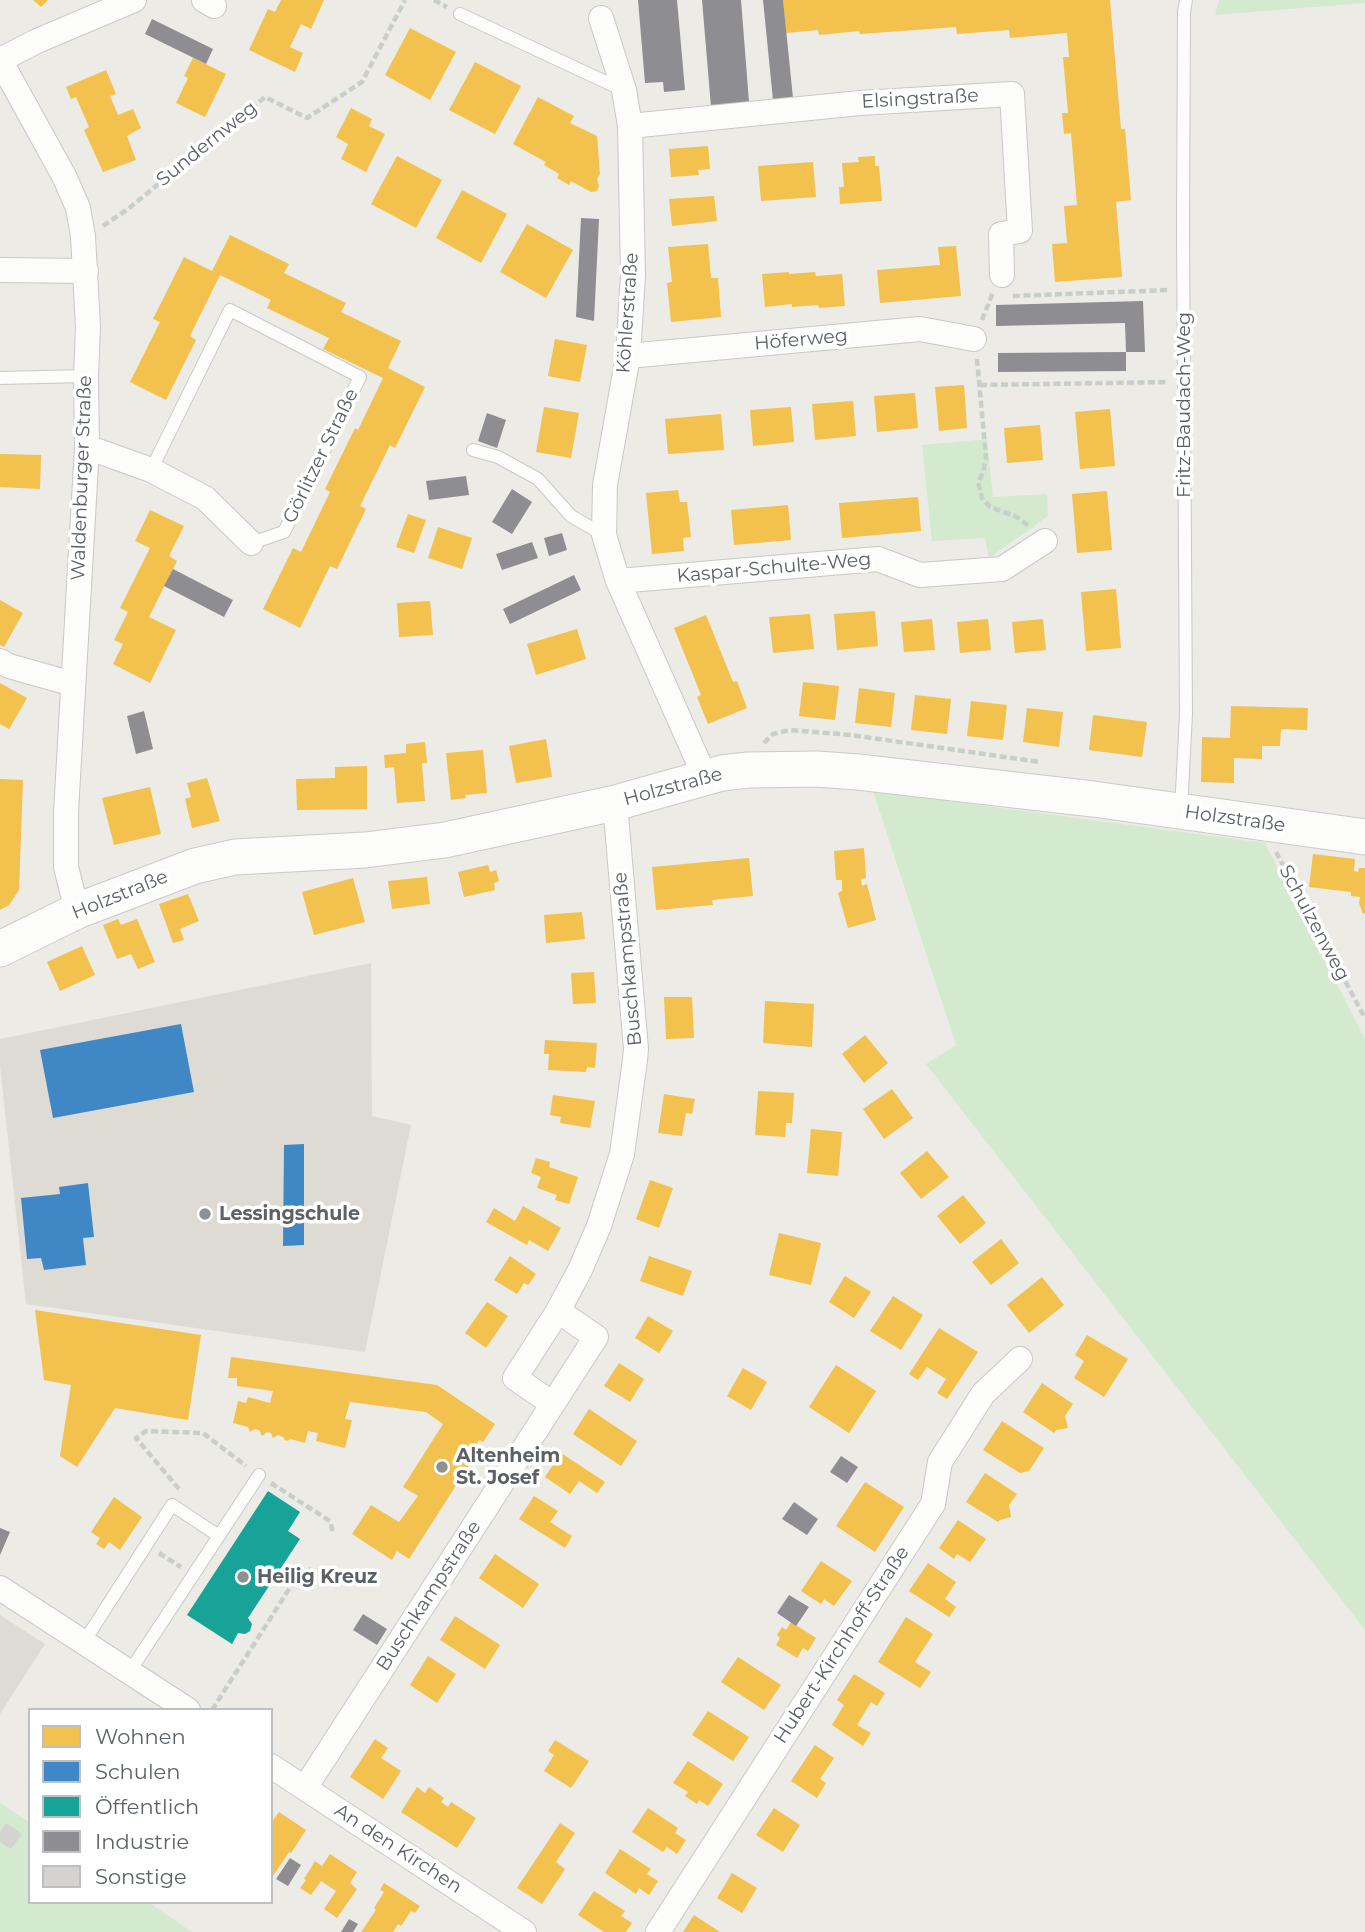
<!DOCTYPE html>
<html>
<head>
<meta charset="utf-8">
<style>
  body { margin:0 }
  #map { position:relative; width:1365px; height:1932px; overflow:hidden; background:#ecebe6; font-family:Montserrat,sans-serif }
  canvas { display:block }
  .legend { position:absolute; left:28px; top:1708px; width:245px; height:196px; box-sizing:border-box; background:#fff; border:2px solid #bdc0c1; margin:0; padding:9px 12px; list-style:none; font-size:21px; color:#5b6165 }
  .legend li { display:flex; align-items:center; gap:14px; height:35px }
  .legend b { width:35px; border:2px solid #bdc0c1 }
</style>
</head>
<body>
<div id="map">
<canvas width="1365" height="1932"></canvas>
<ul class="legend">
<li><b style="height:19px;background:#f2c14e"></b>Wohnen</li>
<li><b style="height:19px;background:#3f88c5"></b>Schulen</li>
<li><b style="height:19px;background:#17a398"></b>Öffentlich</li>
<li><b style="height:19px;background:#8d8d92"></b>Industrie</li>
<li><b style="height:19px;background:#d4d3d0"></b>Sonstige</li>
</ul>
</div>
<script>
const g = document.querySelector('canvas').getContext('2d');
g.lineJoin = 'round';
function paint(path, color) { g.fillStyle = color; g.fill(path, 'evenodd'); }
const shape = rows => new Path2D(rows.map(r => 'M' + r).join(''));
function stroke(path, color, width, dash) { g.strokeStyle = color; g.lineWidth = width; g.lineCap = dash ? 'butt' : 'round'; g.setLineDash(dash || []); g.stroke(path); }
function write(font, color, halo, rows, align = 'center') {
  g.font = font + ' Montserrat,sans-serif'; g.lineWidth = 7; g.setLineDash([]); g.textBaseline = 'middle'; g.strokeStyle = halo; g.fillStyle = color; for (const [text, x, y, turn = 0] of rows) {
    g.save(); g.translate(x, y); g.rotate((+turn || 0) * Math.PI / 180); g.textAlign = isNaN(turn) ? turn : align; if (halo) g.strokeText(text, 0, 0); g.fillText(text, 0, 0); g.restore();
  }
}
paint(shape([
  [371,963,372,1116,411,1125,365,1352,26,1304,0,1066,0,1039],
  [0,1615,45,1644,0,1714]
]), '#dedbd5');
paint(shape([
  [1219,0,1365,0,1365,3,1215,15],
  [987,439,993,497,1047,494,1048,516,989,558,985,538,932,541,922,445],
  [873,791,1265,843,1365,1039,1365,1630,926,1064,956,1045],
  [0,1803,30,1823,30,1902,148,1902,192,1932,0,1932]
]), '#d4eacf');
paint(shape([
  [33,0,48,0,41,7],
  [281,0,324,0,311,29,301,24,290,47,303,53,295,72,249,50,268,9,275,12],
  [783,0,1110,0,1121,129,1125,129,1131,200,1116,202,1122,277,1055,282,1052,244,1067,243,1064,206,1077,205,1071,133,1064,134,1062,113,1068,113,1063,57,1069,57,1067,33,1010,38,1009,30,957,34,956,27,860,34,859,31,819,35,818,30,786,33],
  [410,28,456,52,430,100,385,75],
  [193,58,226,74,205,117,176,103,188,78,184,76],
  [475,62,521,86,495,134,449,110],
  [106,70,116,94,110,96,118,115,133,109,141,128,127,136,136,160,103,172,84,130,89,127,76,97,71,99,66,87],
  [538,97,574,116,570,123,597,136,600,174,597,179,599,186,597,191,591,192,571,181,569,185,557,178,559,174,544,165,546,162,513,144],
  [351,108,372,119,369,126,385,134,366,172,341,159,348,144,336,137],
  [708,146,710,169,698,170,699,175,671,177,669,149],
  [397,156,442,180,416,228,371,204],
  [875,156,875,166,879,166,882,201,840,204,839,187,844,187,842,163,859,162,858,157],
  [813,162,816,197,761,201,758,166],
  [462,190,507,214,481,263,436,238],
  [714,196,717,221,672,226,669,199],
  [527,224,573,250,546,298,500,272],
  [230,235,289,264,284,273,346,303,341,312,401,341,388,368,425,387,395,448,390,445,360,506,366,509,337,569,330,566,300,628,263,609,293,548,301,552,330,492,325,489,355,428,358,430,383,378,323,349,329,338,267,308,271,300,220,275,190,336,196,340,166,400,130,382,160,322,153,319,184,257,212,271],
  [708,244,711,278,718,278,721,317,671,322,667,283,672,282,668,247],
  [956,246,961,296,880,303,877,270,940,265,938,247],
  [789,272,789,274,815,272,816,276,842,274,845,306,819,308,818,305,792,307,792,304,765,307,762,274],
  [555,339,587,345,580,382,548,376],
  [964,385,967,428,939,431,935,387],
  [915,393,918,428,877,432,874,396],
  [853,401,856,436,815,440,812,404],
  [544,407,579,413,571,458,536,452],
  [791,407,794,442,753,446,750,410],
  [1110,409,1115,466,1080,469,1075,412],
  [721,414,724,450,668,454,665,419],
  [1040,425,1043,460,1007,463,1004,428],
  [0,454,41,455,40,489,0,487],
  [678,490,680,502,687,502,691,537,683,538,684,551,652,554,646,493],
  [1107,491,1112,550,1077,553,1072,494],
  [918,497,921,531,842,538,839,503],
  [788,505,791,540,734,545,731,510],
  [150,510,184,526,169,556,177,561,149,617,176,630,150,683,113,664,123,644,114,640,128,612,120,608,150,548,135,541],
  [408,514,426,520,414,553,396,547],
  [438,527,472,538,462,569,428,558],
  [1116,589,1121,648,1086,651,1081,592],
  [0,600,23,613,4,647,0,645],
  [430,601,433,635,399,637,397,603],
  [875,611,878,646,837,650,834,614],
  [810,614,814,649,773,653,769,617],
  [706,615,733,682,737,681,747,708,708,724,697,697,701,695,674,628],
  [932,619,935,650,904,652,901,622],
  [988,619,991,650,960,653,957,622],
  [1043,619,1046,650,1015,653,1012,622],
  [577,629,586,659,536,675,527,644],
  [803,682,839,686,835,720,799,716],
  [0,683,27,698,9,729,0,724],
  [859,688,895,693,891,727,855,723],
  [915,695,951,699,947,734,911,730],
  [971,701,1007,705,1003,740,967,736],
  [1231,706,1308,708,1307,730,1281,729,1280,746,1262,746,1262,759,1234,758,1234,783,1201,782,1202,737,1230,738],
  [1027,708,1063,712,1059,747,1023,742],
  [1093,715,1147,722,1142,757,1089,750],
  [546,739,552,777,516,783,509,746],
  [425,742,427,763,422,763,425,801,397,803,394,767,385,768,384,755,406,753,406,744],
  [483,750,487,793,465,795,466,798,451,800,446,753],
  [367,766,367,809,297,810,296,779,335,778,335,767],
  [207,778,220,821,192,828,185,799,191,797,187,783],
  [0,779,23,780,19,890,9,905,0,910],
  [150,787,161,834,114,845,102,798],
  [864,848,866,878,861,879,862,886,867,884,876,920,848,928,838,893,842,891,842,880,836,880,834,851],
  [1313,854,1355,859,1354,871,1358,872,1359,868,1365,868,1365,913,1363,914,1359,903,1360,897,1351,896,1351,892,1309,887],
  [749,858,753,896,712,900,713,905,656,910,652,867],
  [488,865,490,872,496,870,499,881,494,883,495,890,464,897,458,872],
  [427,877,430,904,392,909,388,881],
  [353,878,365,922,314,935,302,892],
  [188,894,199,921,180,929,184,940,173,943,159,904],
  [582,912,585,939,546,943,544,915],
  [118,919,121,925,137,919,155,962,138,969,131,954,117,959,103,925],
  [82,946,95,975,60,991,47,962],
  [594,972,596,1003,573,1004,571,973],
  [664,997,692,997,694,1038,666,1039],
  [765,1001,814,1004,812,1047,763,1043],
  [865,1035,888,1063,864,1083,842,1054],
  [545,1040,597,1043,595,1068,587,1067,586,1072,548,1070,549,1054,544,1054],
  [892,1089,913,1118,884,1139,863,1109],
  [758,1091,794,1093,792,1123,786,1123,785,1137,755,1135],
  [664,1094,695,1099,692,1114,686,1113,682,1136,658,1133],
  [553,1095,595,1101,590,1128,560,1123,561,1117,550,1115],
  [811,1129,842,1132,838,1176,807,1173],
  [927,1151,949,1177,921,1199,900,1173],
  [536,1158,550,1162,549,1167,578,1177,569,1204,555,1200,557,1195,537,1188,541,1177,531,1173],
  [650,1180,673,1188,659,1228,636,1219],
  [963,1195,986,1223,960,1244,937,1216],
  [523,1206,561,1228,548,1251,529,1240,527,1245,486,1222,494,1208,515,1221],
  [779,1233,821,1243,811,1285,769,1275],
  [1001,1239,1019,1263,991,1285,972,1262],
  [510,1256,536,1274,528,1285,524,1283,517,1294,494,1280],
  [649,1256,692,1271,683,1296,640,1281],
  [845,1276,871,1292,854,1318,829,1302],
  [1042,1277,1064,1305,1029,1333,1007,1305],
  [893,1296,923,1315,901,1350,870,1331],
  [487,1302,508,1316,486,1348,465,1333],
  [35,1310,201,1335,188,1420,115,1408,77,1467,60,1456,71,1385,44,1380],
  [648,1316,673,1331,659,1353,635,1338],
  [939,1328,978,1352,947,1399,937,1393,946,1379,927,1367,918,1380,909,1374],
  [1087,1335,1128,1359,1104,1397,1074,1378,1084,1361,1075,1355],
  [231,1357,437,1385,495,1424,483,1442,479,1440,476,1445,480,1448,409,1559,397,1551,392,1560,352,1534,371,1505,399,1522,418,1496,403,1487,443,1424,426,1412,350,1402,345,1419,352,1420,345,1448,316,1441,318,1433,308,1431,305,1443,291,1439,286,1441,283,1437,278,1435,273,1438,271,1433,267,1432,262,1436,259,1430,255,1429,250,1432,248,1427,233,1423,238,1401,246,1403,248,1397,270,1403,273,1391,237,1386,237,1378,228,1378],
  [619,1363,644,1379,630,1402,604,1386],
  [836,1365,876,1391,849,1433,809,1407],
  [743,1368,767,1382,751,1410,727,1396],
  [1042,1383,1073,1404,1065,1416,1068,1428,1056,1430,1054,1433,1023,1412],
  [589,1409,637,1441,621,1466,573,1434],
  [1002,1421,1044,1448,1029,1471,1020,1473,983,1450],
  [561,1453,605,1482,597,1493,579,1481,570,1494,545,1477],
  [985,1473,1017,1494,1009,1505,1011,1517,1000,1520,998,1522,966,1502],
  [865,1482,904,1507,875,1552,836,1526],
  [534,1496,558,1511,550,1522,572,1536,565,1548,519,1519],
  [114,1497,142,1517,120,1550,109,1542,104,1549,96,1544,100,1538,91,1532],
  [958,1520,986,1539,970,1562,957,1554,954,1559,939,1548],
  [495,1554,539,1584,523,1608,479,1578],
  [821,1561,852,1581,834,1606,824,1599,821,1604,801,1591],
  [928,1563,956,1582,945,1599,956,1607,949,1617,909,1591],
  [455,1616,500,1645,485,1669,440,1640],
  [906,1617,933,1634,915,1662,931,1672,920,1688,878,1662],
  [791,1622,816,1638,808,1651,803,1648,797,1658,776,1645,780,1638,777,1635,782,1627,786,1630],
  [428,1656,456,1674,437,1703,410,1685],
  [738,1657,781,1685,764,1710,721,1682],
  [854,1674,885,1693,877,1706,871,1702,857,1725,871,1733,863,1746,832,1725,844,1705,837,1700],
  [708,1711,749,1737,733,1761,692,1735],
  [375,1739,388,1748,381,1758,401,1771,383,1799,350,1777],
  [555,1740,589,1761,571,1788,544,1771,554,1755,548,1751],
  [815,1745,834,1758,820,1779,826,1783,817,1798,791,1781],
  [688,1761,723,1784,708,1806,699,1800,697,1804,685,1796,688,1792,673,1783],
  [417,1787,425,1793,429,1787,444,1798,441,1802,448,1807,451,1802,476,1818,457,1848,401,1812],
  [648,1808,678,1828,675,1833,686,1840,677,1854,667,1847,663,1852,632,1832],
  [774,1808,800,1825,783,1852,756,1835],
  [279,1812,306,1830,291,1853,289,1852,271,1879,271,1823],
  [560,1823,575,1833,556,1862,565,1869,542,1904,517,1888],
  [620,1849,651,1869,647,1874,658,1881,649,1895,639,1888,636,1894,605,1873],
  [330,1854,357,1872,350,1883,357,1889,337,1918,324,1909,336,1891,321,1881,311,1895,300,1888,306,1880,304,1879,315,1861,322,1866],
  [732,1873,757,1888,742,1913,717,1898],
  [384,1883,420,1906,415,1913,411,1911,401,1926,398,1924,393,1932,361,1932,376,1910,374,1908,384,1892,380,1890],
  [594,1891,625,1911,621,1916,632,1923,626,1932,604,1932,578,1915],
  [694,1915,720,1932,683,1932]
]), '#f2c14e');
paint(shape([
  [181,1024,194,1092,53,1118,40,1050],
  [304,1144,304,1245,283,1246,284,1145],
  [88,1183,94,1237,83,1238,86,1265,44,1270,41,1258,27,1259,21,1198,60,1194,59,1187]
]), '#3f88c5');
paint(shape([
  [268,1491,300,1512,288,1531,300,1539,248,1618,252,1624,250,1631,245,1634,238,1633,232,1644,187,1615]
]), '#17a398');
paint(shape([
  [638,0,677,0,685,90,664,92,663,82,645,83],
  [702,0,741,0,749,102,711,107],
  [763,0,783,0,793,98,773,100],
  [152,19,213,49,206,64,145,34],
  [581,218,599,219,594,321,576,317],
  [1143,301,1145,352,1126,352,1125,323,996,326,996,305],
  [1126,352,1126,371,998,372,998,353],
  [487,413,506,420,497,448,478,441],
  [466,476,469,495,429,500,426,481],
  [512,489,532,502,512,534,492,522],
  [562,533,567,550,549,556,544,538],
  [532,542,538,558,502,570,496,554],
  [173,569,233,600,224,617,164,586],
  [574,575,581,590,510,624,503,609],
  [144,711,153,749,136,754,127,716],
  [841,1456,858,1467,847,1483,830,1472],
  [794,1502,818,1519,807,1535,782,1519],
  [0,1528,10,1532,0,1555],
  [789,1595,809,1607,796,1626,777,1613],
  [363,1614,387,1629,377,1645,353,1630],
  [290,1858,301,1865,288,1886,276,1879],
  [349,1919,358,1924,353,1932,341,1932]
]), '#8d8d92');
paint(shape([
  [6,1823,22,1834,11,1849,0,1842,0,1832]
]), '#d4d3d0');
const lane = shape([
  [460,14,623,90],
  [0,378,86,376],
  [473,450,498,457,538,479,571,516,604,535],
  [151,470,230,310,360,377,284,532,251,543],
  [1181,810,1186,714,1183,228,1184,12,1186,0],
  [84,1642,172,1505,219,1536],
  [130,1671,259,1475]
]);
const street = shape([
  [204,0,214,6],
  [601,18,624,90,630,126,633,275,628,356,605,485,604,535,618,581,705,777],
  [0,60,65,178,78,208,83,236,88,327,86,376,87,447,66,812,66,867,77,911],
  [0,60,37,41,134,0],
  [630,126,860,103,1012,94,1020,231,1001,234,1002,275],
  [0,270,86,271],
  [628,356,920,329,974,339],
  [87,447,151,470,205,498,251,543],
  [618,581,878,559,920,575,1002,569,1045,541],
  [0,661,9,666,73,684],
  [553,1404,515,1378,558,1311,580,1270,599,1226,622,1154,635,1060,636,1049,615,803],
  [0,1588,188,1710],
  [271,1766,524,1932],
  [305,1788,596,1337,558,1311],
  [658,1932,933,1504,940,1462,983,1394,1020,1359]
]);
const secondary = shape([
  [0,949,77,911,195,866,235,857,365,850,445,840,615,803,722,773,748,770,817,769,858,772,1093,799,1365,837]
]);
stroke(lane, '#c8c8c7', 14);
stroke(street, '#c8c8c7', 26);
stroke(secondary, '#c9caca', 37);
stroke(shape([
  [434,0,447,7],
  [103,226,128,209,265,97,307,118,362,82,405,0],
  [1013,296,1169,290],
  [982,320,993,292],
  [977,359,986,458,983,473,978,482,982,498,990,507,1015,516,1029,526],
  [980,385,1169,382],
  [764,743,773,734,790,730,851,735,1040,762],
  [1276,852,1365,1018],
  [271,1483,330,1521,333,1533],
  [179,1489,136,1438,146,1431,203,1433,246,1466],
  [159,1553,181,1567],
  [212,1710,298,1575,311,1569]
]), '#c8cec9', 4.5, [7, 3.5]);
stroke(lane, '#fcfcfb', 12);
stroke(street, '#fcfcfb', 24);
stroke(secondary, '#fcfcfb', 35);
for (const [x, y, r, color] of [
  [205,1214,7,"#8e9192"],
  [442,1467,7,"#8e9192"],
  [243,1577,7,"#8e9192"]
]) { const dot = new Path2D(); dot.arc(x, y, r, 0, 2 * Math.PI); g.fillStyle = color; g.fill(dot); stroke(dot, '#fff', 2.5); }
write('19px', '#5b6165', '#fff', [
  ["Elsingstraße",920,99,-3],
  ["Sundernweg",207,144,-39],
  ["Köhlerstraße",628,313,-86],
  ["Höferweg",801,340,-5],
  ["Fritz-Baudach-Weg",1184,405,-90],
  ["Görlitzer Straße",321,456,-64],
  ["Waldenburger Straße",82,478,-88],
  ["Kaspar-Schulte-Weg",774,568,-5],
  ["Holzstraße",673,787,-15],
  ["Holzstraße",1235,819,8],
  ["Holzstraße",120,895,-22],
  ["Schulzenweg",1314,923,62],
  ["Buschkampstraße",628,959,-95],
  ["Buschkampstraße",429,1596,-57],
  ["Hubert-Kirchhoff-Straße",842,1645,-57],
  ["An den Kirchen",398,1849,33]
]);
write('bold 19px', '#5b6165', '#fff', [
  ["Lessingschule",219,1214],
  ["Altenheim",456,1456],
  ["St. Josef",456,1478],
  ["Heilig Kreuz",257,1577]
], 'left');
</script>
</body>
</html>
